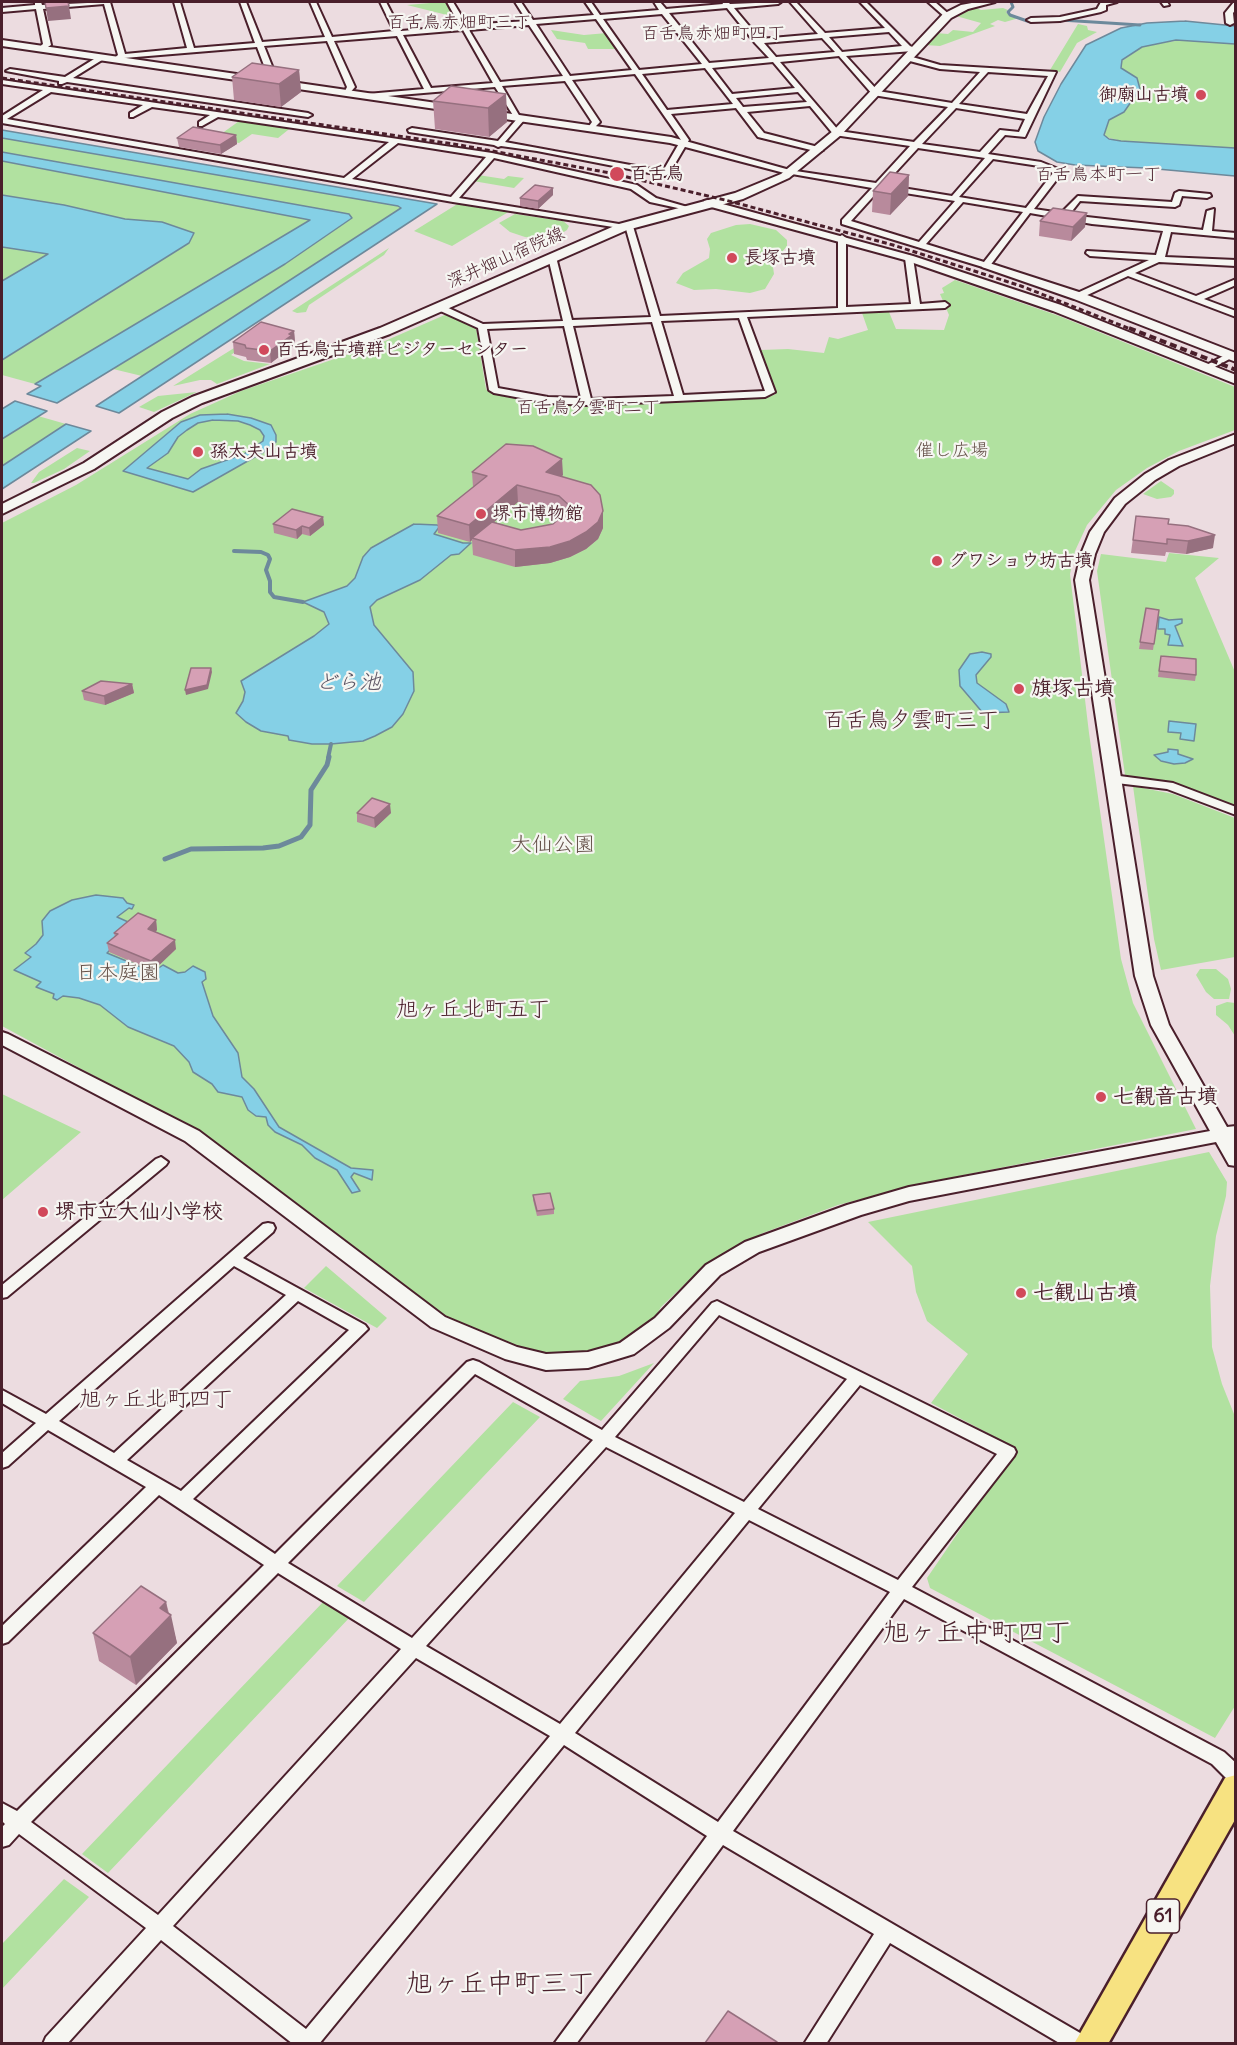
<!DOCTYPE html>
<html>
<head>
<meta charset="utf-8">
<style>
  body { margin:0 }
  #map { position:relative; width:1237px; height:2045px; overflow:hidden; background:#ecdce0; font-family:Delius,sans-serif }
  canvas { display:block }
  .frame { position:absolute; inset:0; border:3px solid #4a1f2b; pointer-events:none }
</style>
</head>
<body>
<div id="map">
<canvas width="1237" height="2045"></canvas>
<div class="frame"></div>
</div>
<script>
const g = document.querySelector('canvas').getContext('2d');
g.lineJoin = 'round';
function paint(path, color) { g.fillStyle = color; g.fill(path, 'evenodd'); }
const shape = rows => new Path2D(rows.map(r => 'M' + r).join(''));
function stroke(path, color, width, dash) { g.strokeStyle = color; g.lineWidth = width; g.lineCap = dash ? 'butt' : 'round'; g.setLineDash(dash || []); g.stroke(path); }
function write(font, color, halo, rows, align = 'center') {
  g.font = font + ' Delius,"Klee One",sans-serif'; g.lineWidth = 4.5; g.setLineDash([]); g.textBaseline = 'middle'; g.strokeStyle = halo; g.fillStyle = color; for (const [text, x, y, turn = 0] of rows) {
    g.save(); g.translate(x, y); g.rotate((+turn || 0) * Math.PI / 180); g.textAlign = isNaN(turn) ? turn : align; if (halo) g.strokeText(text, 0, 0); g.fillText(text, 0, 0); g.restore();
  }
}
paint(shape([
  [446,2,455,17,407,5,442,2],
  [974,7,981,10,1003,8,1008,10,1006,12,1009,15,1019,18,1005,22,998,20,990,24,995,26,940,46,925,45,936,33,948,34,953,30,973,32,981,23,956,16],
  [1078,24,1087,26,1088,30,1097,32,1077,43,1060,72,1050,70],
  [551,30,584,35,607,33,615,49,588,49,585,43,557,39],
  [1189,39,1235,44,1235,148,1121,141,1106,137,1104,132,1109,120,1124,111,1137,78,1121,68,1122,61,1142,47,1154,44],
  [242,119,293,126,278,138,252,134,239,143,214,139],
  [2,138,398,206,401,208,142,376,113,369,285,264,352,218,348,214,338,212,2,152],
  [2,161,243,205,311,220,35,384,2,375,2,360,189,243,194,233,162,222,125,219,64,205,2,195],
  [478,175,504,179,508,176,524,178,514,188,473,181],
  [459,203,510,211,452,246,414,231],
  [515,214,563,221,569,226,567,230,556,237,541,239,525,237,510,232,499,223],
  [750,224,776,230,787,240,787,246,782,252,772,256,769,261,773,267,774,274,765,289,750,293,716,289,694,290,676,283,683,273,709,258,710,249,707,239,711,233,736,225],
  [2,247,32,250,49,254,2,281],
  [389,248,384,255,309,305,306,312,297,313,292,311],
  [955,280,1059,316,1235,387,1235,430,1179,451,1147,468,1116,490,1087,525,1075,551,1070,574,1089,733,1121,959,1133,1003,1196,1129,929,1182,838,1205,763,1233,707,1263,661,1307,651,1325,618,1343,601,1351,565,1357,501,1346,428,1312,293,1200,196,1131,2,1026,2,523,76,485,190,414,241,391,378,344,447,314,476,328,486,389,489,392,571,405,640,404,775,395,761,350,788,349,824,353,829,337,838,339,868,330,862,313,889,312,896,329,944,330,949,315,940,294,944,293,942,288],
  [255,335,258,335,231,355,244,361,270,364,217,384,211,380,200,380,173,386],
  [197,392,154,412,139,407,158,396],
  [38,416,66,424,2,466,2,439],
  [77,448,90,451,64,469,34,483,31,483,39,472],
  [1161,481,1174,490,1174,494,1171,497,1157,499,1143,494],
  [1169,553,1219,558,1195,578,1235,672,1235,806,1168,782,1125,775,1097,571,1101,554,1166,562],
  [1133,786,1173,794,1235,818,1235,957,1161,970,1154,939],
  [1200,969,1216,969,1228,979,1231,989,1229,999,1214,999,1206,992,1196,975],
  [1227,1002,1235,1003,1235,1036,1228,1025,1216,1015,1216,1006],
  [2,1094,81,1132,2,1200],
  [1209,1152,1227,1182,1226,1196,1216,1236,1210,1286,1212,1347,1222,1384,1236,1419,1235,1706,1215,1738,930,1588,927,1578,1016,1448,931,1403,968,1354,927,1321,916,1292,912,1266,868,1222],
  [326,1266,387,1318,377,1328,304,1288],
  [654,1363,601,1421,563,1399,580,1381,619,1376],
  [513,1402,540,1417,364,1602,337,1586],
  [325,1600,351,1616,108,1873,82,1854],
  [64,1879,89,1897,2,1989,2,1944]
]), '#b1e1a0');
const water = shape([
  [1185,21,1235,26,1235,44,1176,40,1142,47,1122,60,1121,68,1137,78,1140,89,1124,112,1109,120,1104,135,1109,139,1121,141,1235,148,1235,176,1146,168,1075,165,1057,162,1038,151,1035,142,1044,117,1061,84,1086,45,1121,28,1147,23,1185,21],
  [2,130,437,204,119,413,96,406,401,208,398,206,2,138,2,130],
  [2,152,338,212,349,214,352,218,285,264,57,403,27,394,41,386,35,384,310,220,2,161,2,152],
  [2,195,64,205,125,219,162,222,194,233,189,243,2,360,2,281,48,254,2,247,2,195],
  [15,401,47,411,2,439,2,409,15,401],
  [227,414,251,418,271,425,276,435,276,442,269,449,193,492,123,471,181,422,200,415,227,414],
  [213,420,238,421,250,425,260,430,264,436,263,441,244,454,201,469,188,479,147,468,168,453,178,437,187,430,198,423,213,420],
  [66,424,91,431,2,489,2,466,66,424],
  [414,524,437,525,440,526,434,534,463,543,471,543,459,554,451,555,420,580,377,600,370,607,374,625,413,672,414,691,403,714,392,727,375,736,363,741,331,744,312,744,289,740,288,736,261,731,246,722,236,713,243,701,245,692,241,681,314,636,329,624,324,612,303,602,347,586,355,578,363,557,371,548,414,524],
  [1159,617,1169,620,1182,619,1182,623,1175,626,1183,646,1168,645,1170,635,1165,634,1165,629,1158,629,1159,617],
  [982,652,991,654,991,657,976,675,977,683,1006,704,1009,712,983,713,960,686,959,670,970,654,982,652],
  [1169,721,1196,724,1194,741,1180,739,1181,733,1168,732,1169,721],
  [1168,749,1178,750,1178,754,1193,759,1185,763,1174,764,1161,761,1154,755,1168,752,1168,749],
  [96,895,123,898,127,903,134,905,132,909,129,908,117,917,135,925,107,953,153,972,163,965,178,973,185,972,193,966,205,972,206,979,202,982,213,1016,238,1053,242,1077,254,1089,279,1127,351,1168,373,1170,372,1180,354,1173,351,1177,360,1191,352,1193,337,1170,315,1158,302,1145,275,1132,268,1125,266,1117,256,1116,248,1110,242,1097,218,1092,212,1084,193,1072,189,1062,174,1046,128,1027,100,1005,79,998,63,996,57,1000,53,998,54,994,36,987,41,982,14,970,31,957,25,953,36,944,43,935,42,921,50,911,72,900,96,895]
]);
paint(water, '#85d0e6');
stroke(water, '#6d899b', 1.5);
stroke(shape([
  [1011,2,1013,7,1008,12,1010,15,1030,22,1052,21],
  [1061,20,1140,25]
]), '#6d899b', 3);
stroke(shape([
  [234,551,261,552,268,555,270,559,266,570,270,581,270,592,274,597,303,602],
  [328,758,331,744]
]), '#6d899b', 4);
stroke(shape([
  [165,859,191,849,263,848,279,846,301,837,310,825,311,790,327,765,329,757]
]), '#6d899b', 5);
const minor = shape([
  [35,2,41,2,42,5,110,2,125,54,187,48,174,2,180,2,194,48,255,43,240,2,246,2,262,42,325,37,310,2,316,2,332,37,394,31,380,2,386,2,401,31,460,26,447,2,453,2,467,25,527,21,515,2,521,2,533,20,594,15,585,2,591,2,600,15,659,10,654,2,660,2,666,9,723,4,722,2,728,2,730,4,781,2,778,4,734,8,760,39,818,34,790,2,796,2,825,33,885,28,860,2,866,2,910,46,917,49,913,51,846,56,878,91,952,103,980,72,940,69,906,60,905,58,909,56,940,65,1056,72,1025,137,1005,135,988,154,1041,162,1061,170,1061,174,1034,209,1061,213,1078,196,1172,202,1175,193,1179,191,1210,194,1211,196,1207,198,1182,196,1179,205,1175,207,1080,201,1069,215,1203,230,1207,211,1214,209,1212,231,1236,233,1236,238,1171,232,1165,257,1236,260,1236,266,1159,262,1135,273,1196,296,1236,279,1236,285,1204,299,1236,311,1236,317,1128,276,1081,298,1075,298,1075,294,1149,260,1090,256,1086,253,1087,251,1156,255,1163,231,1092,224,1030,213,989,267,986,268,842,224,842,220,872,188,792,174,788,172,789,170,876,183,910,146,834,135,810,106,747,112,764,133,822,148,823,150,819,152,758,137,736,108,671,114,689,140,669,174,665,176,537,151,501,146,498,147,494,145,409,132,408,130,412,128,498,141,516,120,495,87,364,98,364,94,367,94,424,89,397,36,334,41,355,87,348,95,344,93,347,87,327,41,264,46,278,81,274,83,270,81,257,47,124,58,116,62,112,60,118,55,104,4,43,9,51,45,41,51,37,49,43,44,36,9,2,12,2,8,35,5,35,2],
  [727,8,755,43,769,58,709,63,669,13,727,8],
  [662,14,702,64,639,70,603,19,662,14],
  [596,19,632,70,570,76,536,24,596,19],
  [529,25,563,76,500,82,469,30,529,25],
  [463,30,493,83,431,88,403,35,463,30],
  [889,32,902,46,842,52,829,37,889,32],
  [822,38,835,52,776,57,764,43,822,38],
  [839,56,873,95,948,107,914,142,839,131,780,62,839,56],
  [773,62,795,88,732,94,712,68,773,62],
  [705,68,733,104,667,110,642,74,705,68],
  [988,72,1048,76,1027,114,959,104,988,72],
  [635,74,681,140,663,171,505,142,525,119,520,117,502,86,565,81,592,122,587,129,591,131,600,122,572,80,635,74],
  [798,92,807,102,743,107,736,98,798,92],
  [956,108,1025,119,1019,132,1000,130,980,152,922,144,956,108],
  [918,148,985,158,952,196,884,185,918,148],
  [993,159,1039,166,1053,173,1026,208,959,197,993,159],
  [880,189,955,201,919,242,851,221,880,189],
  [963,202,1023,212,984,262,926,244,963,202],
  [928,2,935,2,951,16,945,17,928,2],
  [1101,2,1117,2,1106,5,1106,10,1101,12,1060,21,1031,22,1027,20,1031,18,1060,17,1097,9,1101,2],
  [1161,2,1167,2,1169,5,1164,6,1161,2],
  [1234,2,1236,2,1236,9,1233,13,1234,23,1230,25,1226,23,1225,13,1234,2],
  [99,56,102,56,102,60,73,78,308,113,312,115,308,117,67,82,62,84,59,84,59,81,6,71,10,69,65,77,99,56],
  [2,80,492,153,637,185,656,198,691,208,687,210,650,202,631,189,494,158,459,198,625,225,632,223,660,316,838,308,838,238,842,235,846,238,846,307,911,304,905,258,909,255,913,258,920,304,945,302,949,305,945,308,747,317,775,392,765,397,587,405,548,403,494,393,489,390,478,328,436,309,436,305,442,305,483,324,563,321,548,257,552,254,556,257,572,320,651,317,626,229,453,202,2,123,2,116,43,90,2,84,2,80],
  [51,92,143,105,130,113,130,117,133,117,152,107,210,115,199,122,199,126,202,126,218,117,389,142,344,178,7,119,51,92],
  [398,143,486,157,451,197,352,179,398,143],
  [739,318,765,391,683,395,661,321,739,318],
  [652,322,674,396,591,399,573,326,652,322],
  [564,326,581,398,548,397,498,388,487,329,564,326],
  [1227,354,1235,356,1209,370,1201,368,1227,354],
  [1112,775,1173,783,1236,807,1236,815,1167,789,1108,782,1106,779,1108,776,1112,775],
  [161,1157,168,1162,166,1165,7,1297,2,1298,2,1285,156,1159,161,1157],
  [268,1223,273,1224,275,1228,273,1232,243,1258,365,1325,368,1329,193,1499,275,1554,467,1362,473,1360,479,1362,602,1430,712,1303,717,1301,1014,1448,1016,1452,1014,1456,912,1587,1224,1752,1236,1763,1236,1784,1230,1782,1212,1764,904,1599,733,1831,1087,2037,1090,2044,1061,2044,890,1943,826,2044,804,2044,874,1934,723,1845,576,2044,554,2044,707,1836,564,1745,319,2044,293,2044,161,1940,67,2044,43,2044,46,2037,146,1928,19,1834,9,1845,2,1847,2,1827,5,1824,2,1821,2,1803,17,1811,264,1565,159,1495,8,1642,2,1644,2,1626,146,1487,48,1430,8,1466,2,1468,2,1453,36,1423,2,1403,2,1390,46,1414,263,1224,268,1223],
  [234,1266,286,1295,114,1453,59,1421,234,1266],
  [298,1301,349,1330,181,1491,127,1460,298,1301],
  [719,1315,847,1379,744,1502,615,1437,719,1315],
  [475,1374,593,1440,412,1638,288,1563,475,1374],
  [860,1385,997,1454,898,1580,758,1509,860,1385],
  [606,1447,735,1513,560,1724,426,1646,606,1447],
  [749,1520,890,1592,718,1822,575,1733,749,1520],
  [278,1573,401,1649,158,1915,31,1822,278,1573],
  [416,1658,550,1736,306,2029,173,1926,416,1658]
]);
const tertiary = shape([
  [2,40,671,137,797,172,792,175,670,143,2,46,2,40],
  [708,200,913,256,1061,305,1236,375,1236,384,1053,311,905,260,704,205,704,201,708,200],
  [986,262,1082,293,1236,353,1236,362,1074,299,982,267,982,263,986,262],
  [1236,434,1236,443,1179,466,1155,480,1125,504,1104,532,1095,554,1089,580,1153,976,1169,1025,1227,1127,1236,1126,1236,1138,1234,1139,1236,1166,1229,1165,1216,1142,909,1201,861,1215,759,1252,720,1275,669,1328,634,1354,588,1368,546,1370,505,1359,431,1327,185,1141,2,1045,2,1032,8,1034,199,1131,445,1317,517,1347,546,1354,588,1352,620,1343,655,1318,706,1265,745,1242,847,1205,909,1187,1210,1131,1151,1025,1135,976,1075,580,1081,554,1090,532,1115,498,1145,474,1169,460,1236,434]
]);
const secondary = shape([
  [977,2,995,2,968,9,951,18,841,135,789,178,743,199,627,230,390,334,202,403,172,418,94,469,2,514,2,504,84,463,162,412,192,397,380,328,619,224,735,193,781,174,833,131,943,14,961,5,977,2]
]);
const primary = shape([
  [1236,1775,1236,1818,1108,2044,1074,2044,1225,1778,1236,1775]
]);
stroke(minor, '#4a1f2b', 4);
stroke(tertiary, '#4a1f2b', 4);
stroke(secondary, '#4a1f2b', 4);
stroke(primary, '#4a1f2b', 5);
paint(minor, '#f6f6f2');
paint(tertiary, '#f6f6f2');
paint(secondary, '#f6f6f2');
paint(primary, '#f7e281');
stroke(shape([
  [2,78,460,145,610,173,725,200,893,245,1021,286,1133,330]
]), '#4a1f2b', 3, [5, 3]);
stroke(shape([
  [1129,328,1236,370]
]), '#4a1f2b', 4, [7, 4]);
paint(shape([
  [299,70,301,92,281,107,234,100,232,77],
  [506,94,507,122,489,137,435,129,433,101],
  [236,135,237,144,221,154,179,147,177,138],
  [909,175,908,196,890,215,872,212,873,191],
  [553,195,538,209,520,206,520,198],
  [1040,221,1085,227,1071,241,1039,236],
  [294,331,295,342,293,344,293,346,271,363,247,360,246,357,234,354,233,342],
  [472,472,563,475,561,477,603,511,603,528,598,539,586,549,570,557,550,563,515,567,473,555,472,540,470,542,438,533,437,516,473,487],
  [518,502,560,513,563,516,553,524,521,530,493,522],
  [1136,516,1168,524,1213,548,1186,554,1166,552,1165,556,1131,553],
  [323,517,324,525,310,536,302,534,297,539,274,533,273,524],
  [1146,608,1159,610,1153,650,1139,649],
  [1161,656,1196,675,1195,681,1158,677],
  [132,684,134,693,105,705,84,700,82,691],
  [357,813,391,813,375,828,357,822],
  [156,920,157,930,155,932,176,949,153,971,109,952,107,943,115,937,114,933],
  [533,1195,554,1209,554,1214,537,1216,533,1200],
  [166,1602,177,1643,136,1685,99,1661,93,1633]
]), '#b88a9c');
paint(shape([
  [69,6,71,19,48,21,46,8],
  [299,70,301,92,281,107,279,84],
  [506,94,507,122,489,137,488,108],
  [236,135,237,144,221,154,220,145],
  [909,175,908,196,890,215,891,194],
  [553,188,553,195,538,209,538,201],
  [1087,213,1085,227,1071,241,1073,227],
  [294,331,295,342,293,344,293,346,271,363,270,351],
  [562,459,563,475,546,489,546,472],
  [517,485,518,502,474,539,472,538,472,540,470,542,469,525],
  [603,511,603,528,598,539,586,549,570,557,550,563,515,567,515,550],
  [323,517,324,525,310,536,309,528],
  [302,526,302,534,297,539,296,530],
  [1215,535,1213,548,1186,554,1188,541],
  [211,668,212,672,208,689,186,695,185,690],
  [132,684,134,693,105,705,104,696],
  [390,804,391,813,375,828,374,818],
  [156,920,157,930,150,938,148,929],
  [175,940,176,949,153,971,151,961],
  [166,1602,169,1618,171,1615,177,1643,136,1685,130,1657,160,1608]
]), '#96707f');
const building = shape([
  [45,2,68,2,69,6,46,8,45,2],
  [252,63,299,70,279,84,232,77,252,63],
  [451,86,506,94,488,108,433,101,451,86],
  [193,127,236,135,220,145,177,138,193,127],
  [890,172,909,175,891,194,873,191,890,172],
  [535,185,553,188,538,201,520,198,535,185],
  [1053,208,1087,213,1073,227,1040,221,1053,208],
  [261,322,294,331,289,334,292,335,270,351,246,348,245,345,233,342,261,322],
  [506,444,533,446,562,459,546,472,591,485,600,495,603,511,598,522,586,532,570,541,550,547,515,550,472,538,492,522,521,530,553,524,572,508,559,496,517,485,469,525,437,516,487,476,472,472,506,444],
  [292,509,323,517,309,528,302,526,296,530,273,524,292,509],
  [1136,516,1169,519,1168,524,1188,526,1215,535,1188,541,1167,539,1167,544,1133,540,1136,516],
  [1146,608,1159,610,1154,644,1140,642,1146,608],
  [1161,656,1196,659,1196,675,1159,671,1161,656],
  [191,668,211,668,207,685,185,690,191,668],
  [101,681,132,684,104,696,82,691,101,681],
  [372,798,390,804,374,818,357,813,372,798],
  [138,913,156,920,148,929,175,940,151,961,107,943,118,934,114,933,138,913],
  [550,1193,554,1209,537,1211,533,1195,550,1193],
  [141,1586,166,1602,160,1608,171,1615,130,1657,93,1633,141,1586],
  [728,2011,777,2042,776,2043,705,2043,728,2011]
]);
paint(building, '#d6a0b5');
stroke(building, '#96707f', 1.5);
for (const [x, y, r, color] of [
  [1201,95,6,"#d1495b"],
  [617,174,8,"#d1495b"],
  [732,258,6,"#d1495b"],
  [264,350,6,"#d1495b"],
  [198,452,6,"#d1495b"],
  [481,514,6,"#d1495b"],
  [937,561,6,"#d1495b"],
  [1019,689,6,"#d1495b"],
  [1101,1097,6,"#d1495b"],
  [43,1212,6,"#d1495b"],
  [1021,1293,6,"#d1495b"]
]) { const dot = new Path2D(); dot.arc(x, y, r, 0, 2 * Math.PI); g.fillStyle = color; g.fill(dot); stroke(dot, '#f6f6f2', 2); }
write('18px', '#4a1f2b', '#f6f6f2', [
  ["百舌鳥赤畑町三丁",459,23],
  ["百舌鳥赤畑町四丁",713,34],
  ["百舌鳥本町一丁",1098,175],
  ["百舌鳥夕雲町二丁",588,408]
]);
write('bold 18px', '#4a1f2b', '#f6f6f2', [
  ["御廟山古墳",1189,95,"right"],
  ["百舌鳥",630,174],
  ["長塚古墳",744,258],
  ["百舌鳥古墳群ビジターセンター",276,350],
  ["孫太夫山古墳",210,452],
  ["堺市博物館",493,514],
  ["グワショウ坊古墳",949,561]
], 'left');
write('18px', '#4a1f2b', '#f6f6f2', [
  ["深井畑山宿院線",506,258,-24]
]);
write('18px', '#645048', '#f6f6f2', [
  ["催し広場",952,451]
]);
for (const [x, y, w] of [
  [1163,1916,33]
]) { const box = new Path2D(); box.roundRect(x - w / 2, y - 17, w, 34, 4.5); g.fillStyle = '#f6f6f2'; g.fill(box); stroke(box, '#4a1f2b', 1.5); }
write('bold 20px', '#4a1f2b', null, [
  ["61",1163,1916]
]);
write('bold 21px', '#4a1f2b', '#f6f6f2', [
  ["旗塚古墳",1031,689],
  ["七観音古墳",1113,1097],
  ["堺市立大仙小学校",55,1212],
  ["七観山古墳",1033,1293]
], 'left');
write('21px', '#645048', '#f6f6f2', [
  ["大仙公園",553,845],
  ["日本庭園",118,973]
]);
write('italic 22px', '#5c5463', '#f6f6f2', [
  ["どら池",348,683]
]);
write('22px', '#4a1f2b', '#f6f6f2', [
  ["百舌鳥夕雲町三丁",911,721],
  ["旭ヶ丘北町五丁",473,1010],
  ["旭ヶ丘北町四丁",156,1400]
]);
write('27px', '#4a1f2b', '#f6f6f2', [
  ["旭ヶ丘中町四丁",977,1633],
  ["旭ヶ丘中町三丁",500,1984]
]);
</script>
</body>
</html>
